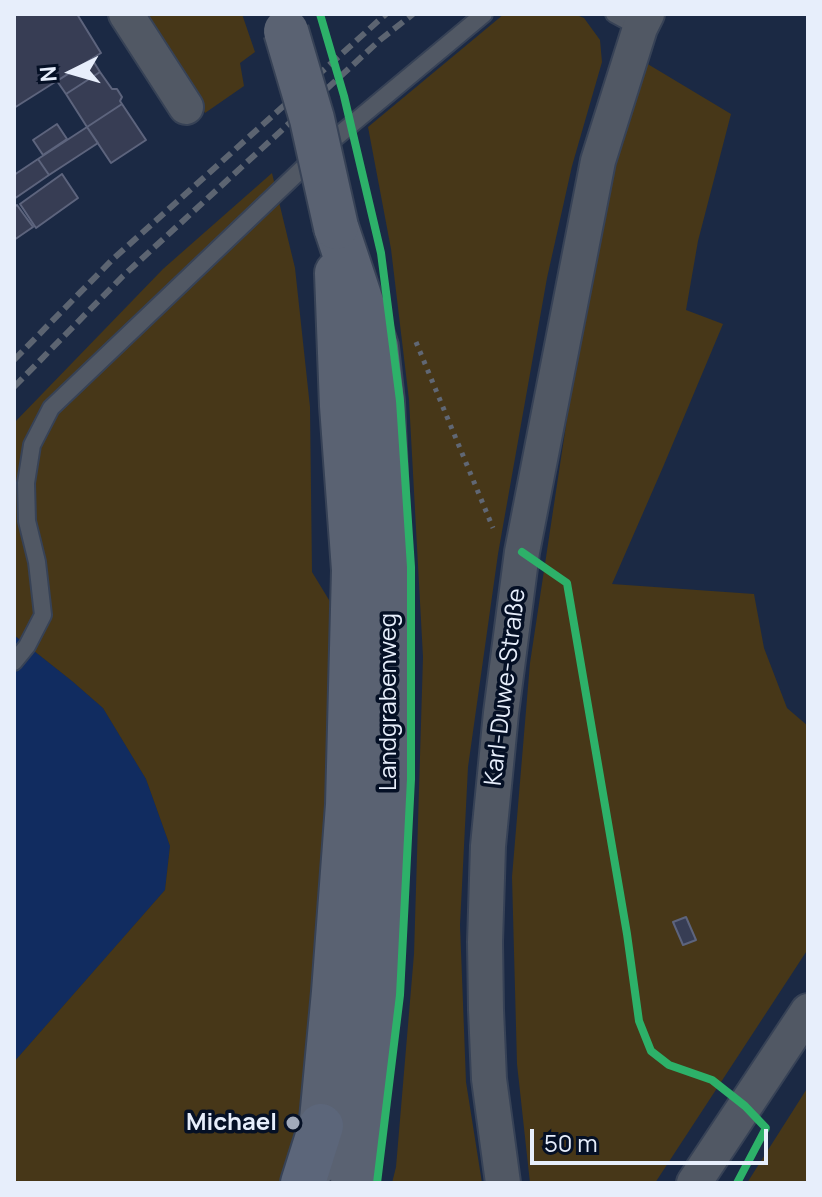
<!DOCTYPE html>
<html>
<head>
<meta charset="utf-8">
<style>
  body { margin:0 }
  #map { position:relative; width:822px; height:1197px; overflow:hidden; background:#1b2944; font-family:Manrope,sans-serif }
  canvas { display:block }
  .frame { position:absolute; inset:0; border:16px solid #e7eefb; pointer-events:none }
  .north { position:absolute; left:32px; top:32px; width:80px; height:80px; -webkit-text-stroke:6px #051025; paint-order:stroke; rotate:265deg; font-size:22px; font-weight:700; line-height:32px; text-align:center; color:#e7eefb }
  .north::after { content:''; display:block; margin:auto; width:28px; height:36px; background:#e7eefb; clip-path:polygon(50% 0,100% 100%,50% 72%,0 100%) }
  .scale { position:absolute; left:530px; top:1129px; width:238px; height:36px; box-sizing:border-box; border:4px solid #e7eefb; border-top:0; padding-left:10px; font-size:24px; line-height:28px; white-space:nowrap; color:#e7eefb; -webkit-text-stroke:6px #051025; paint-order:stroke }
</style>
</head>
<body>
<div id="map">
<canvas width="822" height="1197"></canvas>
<div class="frame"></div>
<div class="north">N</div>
<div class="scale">50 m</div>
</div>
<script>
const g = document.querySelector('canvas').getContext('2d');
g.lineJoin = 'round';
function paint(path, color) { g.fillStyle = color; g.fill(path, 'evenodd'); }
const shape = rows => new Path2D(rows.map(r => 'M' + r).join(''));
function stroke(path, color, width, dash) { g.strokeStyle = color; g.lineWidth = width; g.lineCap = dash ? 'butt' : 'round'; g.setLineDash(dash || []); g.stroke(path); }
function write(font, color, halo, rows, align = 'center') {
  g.font = font + ' Manrope,sans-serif'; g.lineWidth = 7; g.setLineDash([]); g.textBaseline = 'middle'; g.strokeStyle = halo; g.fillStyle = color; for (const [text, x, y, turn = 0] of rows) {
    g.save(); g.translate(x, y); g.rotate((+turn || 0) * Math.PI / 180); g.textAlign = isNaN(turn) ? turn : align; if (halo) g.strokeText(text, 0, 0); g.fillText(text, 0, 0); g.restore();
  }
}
paint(shape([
  [14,635,72,681,103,708,146,779,170,846,165,890,14,1062]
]), '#112c60');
paint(shape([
  [146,14,242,14,255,52,240,63,244,86,205,113],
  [504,14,574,14,584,18,600,40,602,62,572,166,547,278,498,554,468,767,460,925,466,1082,482,1183,392,1183,396,1167,414,954,423,657,409,400,391,249,368,127],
  [646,63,731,114,698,241,686,310,723,324,663,467,612,584,754,594,764,648,787,708,808,726,808,949,655,1183,530,1183,517,1064,512,877,530,663,589,273,614,167],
  [272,173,295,268,310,407,312,572,340,618,309,1032,290,1183,14,1183,14,1062,165,890,170,846,146,779,103,708,72,681,14,635,14,423,163,269],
  [808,1087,808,1183,747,1183]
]), '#473718');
const building = shape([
  [14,14,77,14,101,53,14,108,14,14],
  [92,59,100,72,66,94,57,81,92,59],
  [100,72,112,89,117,89,122,97,120,101,122,104,87,127,66,94,100,72],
  [122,104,146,140,111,163,87,127,122,104],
  [57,124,67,139,43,155,33,140,57,124],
  [87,127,98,143,49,175,38,159,87,127],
  [38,159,49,175,14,199,14,175,38,159],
  [62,174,78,198,36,228,20,204,62,174],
  [17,205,33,227,14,240,14,207,17,205],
  [686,917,696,940,683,945,673,922,686,917]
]);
paint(building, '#373d54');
stroke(building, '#5d647d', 2);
const lane = shape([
  [614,14,640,28],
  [14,662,27,646,43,615,37,562,27,521,26,483,32,445,51,408,328,144,484,14]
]);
const street = shape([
  [126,14,186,107],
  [503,1183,489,1079,486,1010,485,942,488,846,501,713,522,552,598,161,640,28,647,14],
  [694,1183,808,1011]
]);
const secondary = shape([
  [336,227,376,347,382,402,389,567,389,802,377,1002,353,1183],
  [318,1162,334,992,348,805,354,570,342,406,337,273]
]);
const highway = shape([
  [303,1183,321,1126]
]);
stroke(lane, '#374256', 20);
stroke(street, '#374256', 38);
stroke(secondary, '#374256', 48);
stroke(highway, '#374256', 48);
stroke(shape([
  [416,342,493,528]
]), '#606774', 5, [4, 6]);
stroke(lane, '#515864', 16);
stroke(street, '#515864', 34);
stroke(secondary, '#5a6272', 44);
stroke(highway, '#5c667a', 44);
stroke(shape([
  [14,360,112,260,386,14],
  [14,387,123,276,380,40,413,14]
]), '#5c6471', 6, [12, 6]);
const secondaryBridge = shape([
  [286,31,312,119,336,227]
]);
stroke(secondaryBridge, '#374256', 48, []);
stroke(secondaryBridge, '#5a6272', 44);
stroke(shape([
  [320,14,344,96,381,253,400,401,411,567,411,779,400,995,377,1183],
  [522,552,567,583,627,934,639,1021,651,1051,669,1065,712,1080,745,1106,766,1128,737,1183]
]), '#2db169', 8);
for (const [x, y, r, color] of [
  [293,1123,8,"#a0a9bb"]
]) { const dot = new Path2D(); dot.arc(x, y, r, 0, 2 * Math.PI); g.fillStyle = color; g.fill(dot); stroke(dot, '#051025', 3); }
write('24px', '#e7eefb', '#051025', [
  ["Karl-Duwe-Straße",506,687,-83],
  ["Landgrabenweg",389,702,-90]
]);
write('bold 24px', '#e7eefb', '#051025', [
  ["Michael",277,1123]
], 'right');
</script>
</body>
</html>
